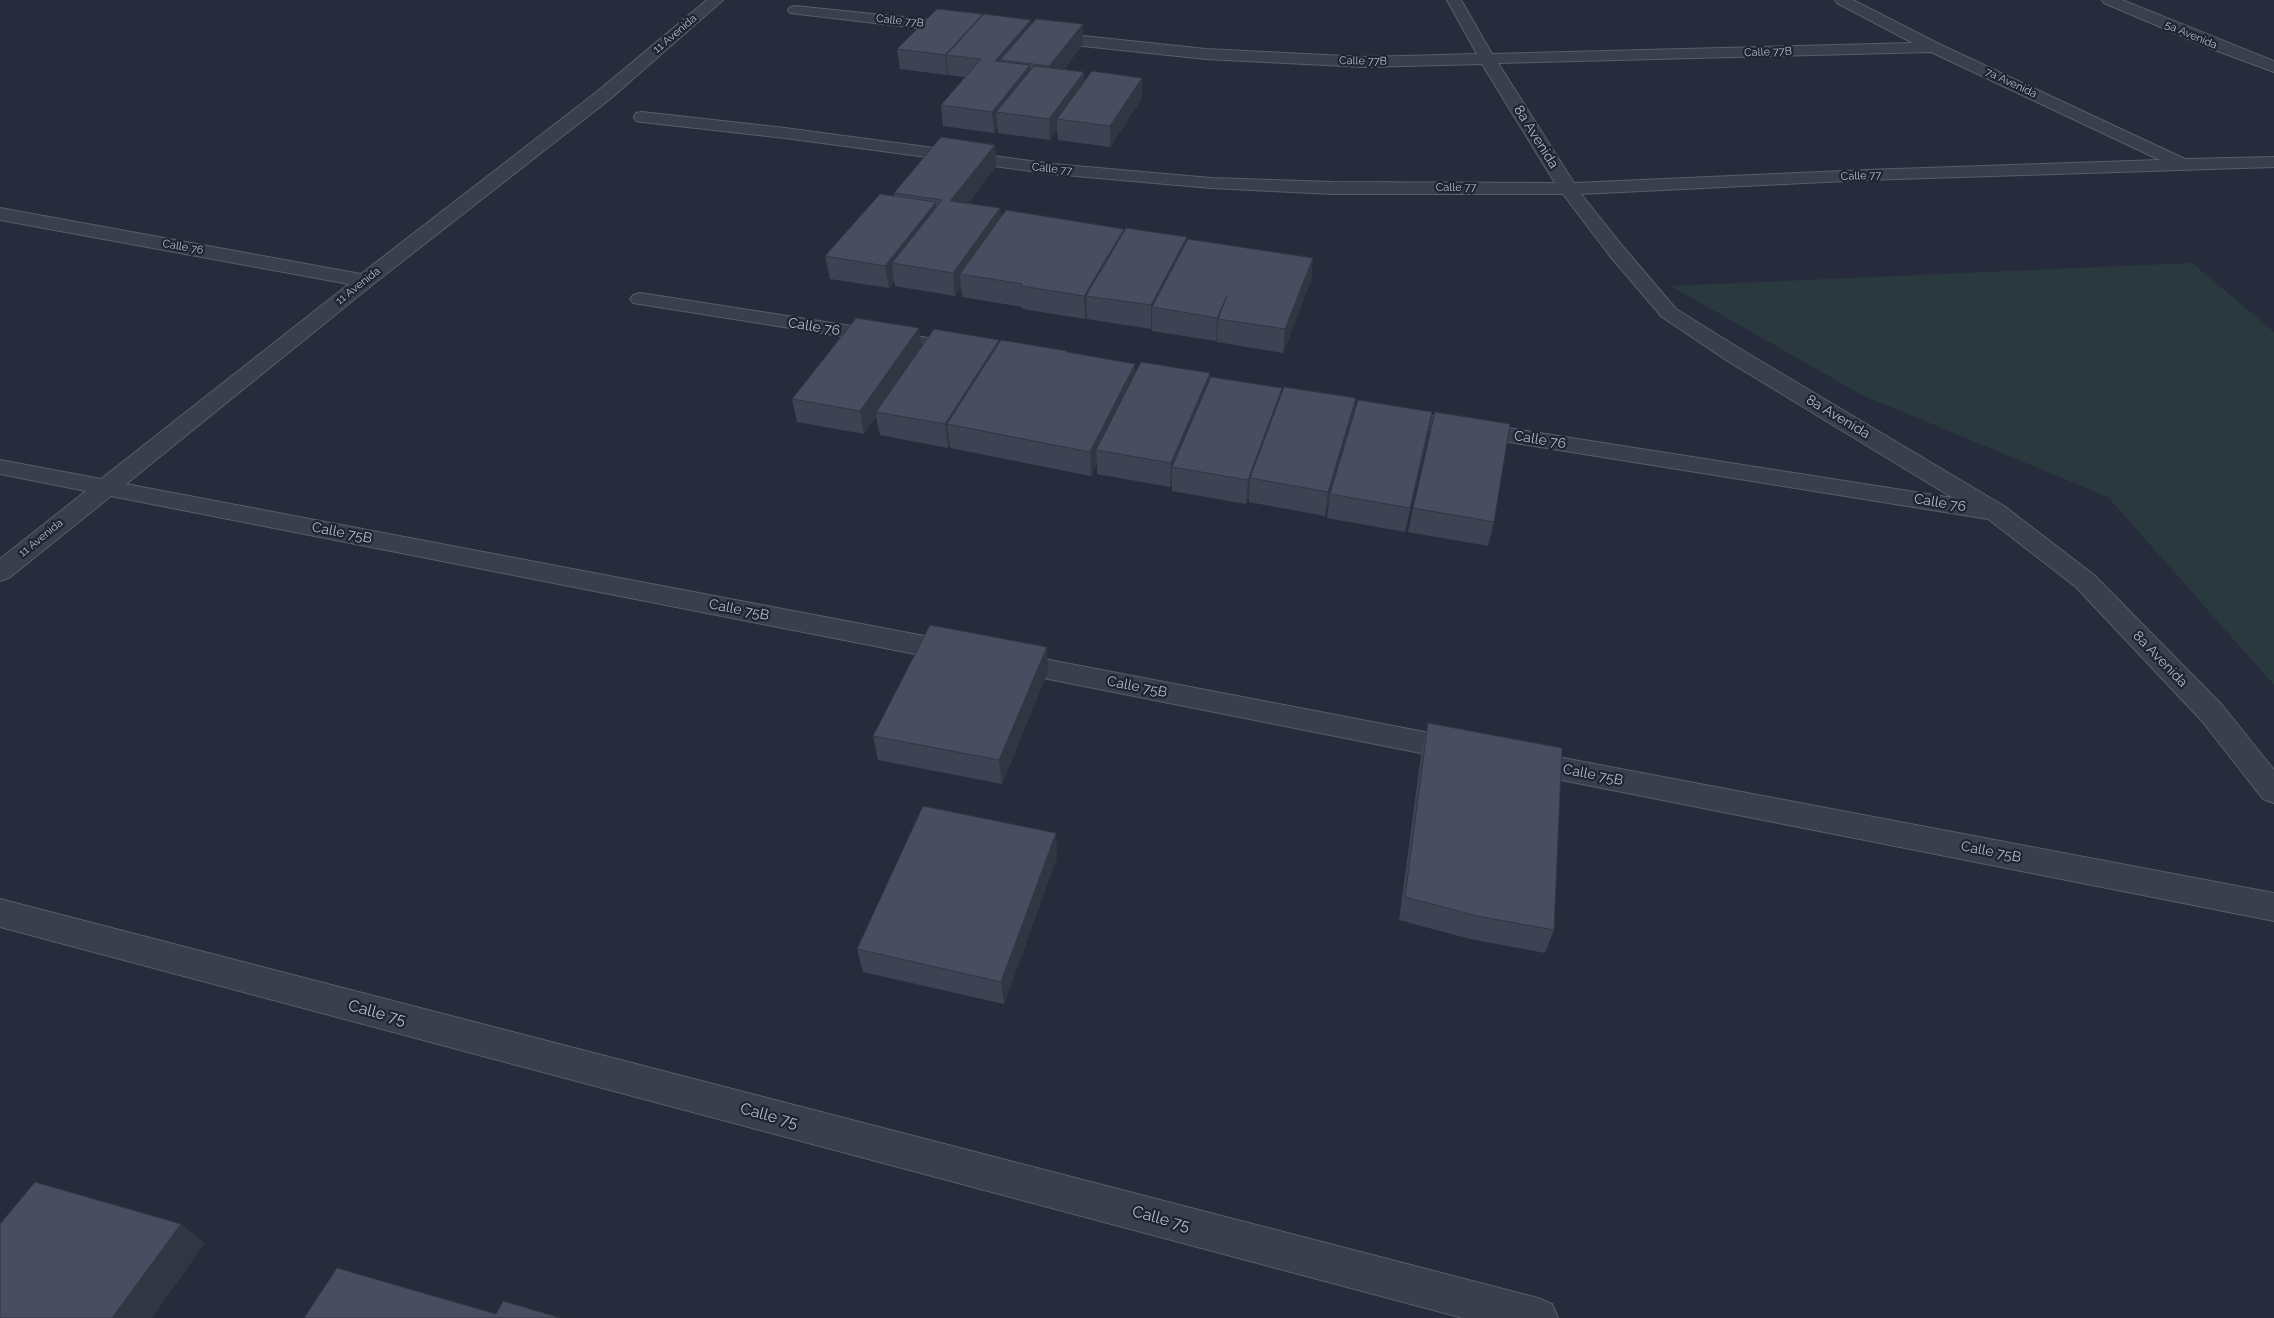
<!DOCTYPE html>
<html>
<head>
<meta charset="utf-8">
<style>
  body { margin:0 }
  canvas { display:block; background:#272c3c }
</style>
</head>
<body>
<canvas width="2274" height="1318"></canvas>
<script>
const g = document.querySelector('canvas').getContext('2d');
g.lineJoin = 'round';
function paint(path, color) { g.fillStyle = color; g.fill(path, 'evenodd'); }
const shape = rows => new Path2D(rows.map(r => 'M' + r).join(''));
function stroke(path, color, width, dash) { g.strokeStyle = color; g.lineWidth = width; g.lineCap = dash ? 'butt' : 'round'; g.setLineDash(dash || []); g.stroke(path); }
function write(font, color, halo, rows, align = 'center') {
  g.font = font + ' Raleway,sans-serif'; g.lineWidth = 4.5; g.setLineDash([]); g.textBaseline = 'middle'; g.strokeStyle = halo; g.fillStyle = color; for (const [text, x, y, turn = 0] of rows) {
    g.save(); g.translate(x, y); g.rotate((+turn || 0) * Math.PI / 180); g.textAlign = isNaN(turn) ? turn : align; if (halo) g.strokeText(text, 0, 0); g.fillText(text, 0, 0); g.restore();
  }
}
paint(shape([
  [2192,263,2274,332,2274,685,2108,497,1862,395,1671,286]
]), '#2a393e');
const minor = shape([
  [707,0,723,0,610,99,372,285,126,484,956,642,966,645,970,652,966,659,956,662,111,496,9,578,0,581,0,559,86,491,0,474,0,460,101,479,349,284,0,220,0,208,361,274,598,91,707,0],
  [1447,0,1461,0,1492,54,1913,43,1837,3,1835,0,1853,0,1939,44,2185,159,2274,157,2274,167,1866,180,1581,194,1624,248,1676,309,1742,350,2004,506,2094,575,2222,705,2274,770,2274,803,2263,799,2202,721,2076,587,1988,519,1385,422,1382,417,1385,412,1393,410,1953,498,1726,360,1662,317,1610,256,1563,194,1333,194,1211,188,1053,174,785,138,642,122,636,121,634,117,636,113,642,112,785,128,1053,164,1211,178,1333,182,1555,183,1482,64,1365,67,1206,59,1045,42,1040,40,1037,37,1040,34,1045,32,1206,49,1365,57,1477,54,1447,0],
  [1931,52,2160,160,1866,170,1574,183,1498,63,1931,52],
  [2102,0,2122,0,2274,61,2274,72,2212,49,2104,3,2102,0],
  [795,6,960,23,965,25,968,28,965,31,960,33,790,13,788,10,790,7,795,6],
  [640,293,960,343,968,344,971,349,968,354,960,355,633,303,630,299,633,295,640,293],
  [1013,653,1461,739,1471,742,1476,750,1471,758,1461,761,1003,670,999,663,1003,656,1013,653],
  [1526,751,2274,893,2274,921,1526,773,1516,770,1511,762,1516,754,1526,751],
  [0,899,1538,1298,1552,1304,1558,1318,1463,1318,0,927,0,899]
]);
stroke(minor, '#585c6b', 2);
paint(minor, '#3a3e4d');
paint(shape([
  [983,14,983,15,1031,24,1083,44,1064,69,1084,72,1084,81,1142,98,1110,147,1058,140,1057,130,1050,140,998,133,998,128,994,133,943,126,941,105,965,77,948,75,948,74,947,75,900,69,897,49],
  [995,145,996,166,968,203,1000,208,1001,218,1124,231,1186,242,1313,258,1311,280,1283,353,1217,342,1217,339,1216,341,1152,331,1152,326,1151,329,1087,319,1087,316,1085,319,1023,309,1022,307,962,297,961,288,955,296,895,286,894,281,889,288,830,279,825,256,894,196,894,193],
  [999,343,1068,352,1135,364,1135,373,1210,373,1210,381,1282,393,1355,412,1432,412,1428,436,1405,532,1327,518,1329,502,1325,516,1249,502,1249,498,1246,504,1172,491,1172,483,1170,487,1097,474,1097,464,1091,476,950,448,950,445,948,448,880,435,876,417,864,434,797,422,792,399,922,346],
  [1413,508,1494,522,1488,546,1408,532],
  [1048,671,1002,784,878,760,873,736],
  [1428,723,1554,930,1545,953,1470,939,1399,920,1422,747],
  [1057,857,1004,1004,863,972,857,949]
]), '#3e4253');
paint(shape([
  [983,14,985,34,946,55,948,74,947,75,945,55],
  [1031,20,1032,40,1000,60,1001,76,995,61],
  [1083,24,1083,44,1050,86,1049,66],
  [1030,65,1032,86,996,112,998,128,994,133,992,112],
  [1084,72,1085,92,1057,119,1057,130,1050,140,1049,119],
  [1142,78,1142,98,1110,147,1110,126],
  [995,145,996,166,953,223,950,201],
  [936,202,939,224,892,263,894,281,889,288,885,266],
  [1000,208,1002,230,960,274,961,288,955,296,953,273],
  [1124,229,1124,251,1086,296,1087,316,1085,319,1084,296],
  [1187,237,1186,260,1152,307,1152,326,1151,329,1151,305],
  [1313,258,1311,280,1283,353,1285,329],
  [1227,296,1218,319,1217,339,1216,341,1217,318],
  [919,328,923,352,876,412,876,417,864,434,860,411],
  [999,340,1001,363,947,424,950,445,948,448,945,424],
  [1135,364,1135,387,1096,450,1097,464,1091,476,1090,452],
  [1210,373,1209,397,1172,467,1172,483,1170,487,1171,463],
  [1282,388,1280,412,1250,478,1249,498,1246,504,1248,480],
  [1356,398,1353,422,1330,494,1329,502,1325,516,1328,492],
  [1432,412,1428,436,1405,532,1410,508],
  [1047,647,1048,671,1002,784,999,760],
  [1056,833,1057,857,1004,1004,1001,982],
  [181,1224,205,1243,152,1318,112,1318]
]), '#323643');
const building = shape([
  [937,9,983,14,945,55,897,49,937,9],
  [984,14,1031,20,995,61,1030,65,992,112,941,105,981,59,946,55,984,14],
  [1036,19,1083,24,1049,66,1000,60,1036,19],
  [1034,66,1084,72,1049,119,996,112,1034,66],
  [1092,71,1142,78,1110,126,1057,119,1092,71],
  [941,137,995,145,950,201,1000,208,953,273,892,263,942,200,894,193,941,137],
  [880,194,936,202,885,266,825,256,880,194],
  [1006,210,1124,229,1084,296,1021,286,1022,284,960,274,1006,210],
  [1126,228,1187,237,1151,305,1086,296,1126,228],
  [1188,239,1313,258,1285,329,1218,319,1227,296,1217,318,1152,307,1188,239],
  [856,318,919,328,860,411,792,399,856,318],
  [934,329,999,340,945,424,876,412,934,329],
  [1001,340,1067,351,1067,352,1135,364,1090,452,947,424,1001,340],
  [1141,362,1210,373,1171,463,1096,450,1141,362],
  [1211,377,1282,388,1248,480,1172,467,1211,377],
  [1284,387,1356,398,1328,492,1250,478,1284,387],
  [1358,400,1432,412,1410,508,1330,494,1358,400],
  [1435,412,1510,424,1494,522,1413,508,1435,412],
  [930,625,1047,647,999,760,873,736,930,625],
  [1428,723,1562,748,1554,930,1477,916,1405,897,1428,723],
  [923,806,1056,833,1001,982,857,949,923,806],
  [35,1182,181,1224,112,1318,0,1318,0,1224,35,1182],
  [337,1268,496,1314,503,1301,561,1318,304,1318,337,1268]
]);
paint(building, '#484d60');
stroke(building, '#323643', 1);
write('11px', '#b6bac8', '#1f2332', [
  ["Calle 77B",900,21,6],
  ["11 Avenida",675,34,-40],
  ["5a Avenida",2191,35,23],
  ["Calle 77B",1768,52,-2],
  ["Calle 77B",1363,61,1],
  ["7a Avenida",2011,83,25],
  ["Calle 77",1052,169,6],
  ["Calle 77",1861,176,-2],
  ["Calle 77",1456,188],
  ["Calle 76",183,247,10],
  ["11 Avenida",358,286,-38],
  ["11 Avenida",41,538,-39]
]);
write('14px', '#b6bac8', '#1f2332', [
  ["8a Avenida",1536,137,58],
  ["Calle 76",814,327,9],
  ["8a Avenida",1838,417,31],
  ["Calle 76",1540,440,9],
  ["Calle 76",1940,503,9],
  ["Calle 75B",342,533,11],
  ["Calle 75B",739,610,11],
  ["8a Avenida",2160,659,46],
  ["Calle 75B",1137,687,11],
  ["Calle 75B",1593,775,11],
  ["Calle 75B",1991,852,11]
]);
write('16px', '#b6bac8', '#1f2332', [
  ["Calle 75",377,1013,15],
  ["Calle 75",769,1116,15],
  ["Calle 75",1161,1219,15]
]);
</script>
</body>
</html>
